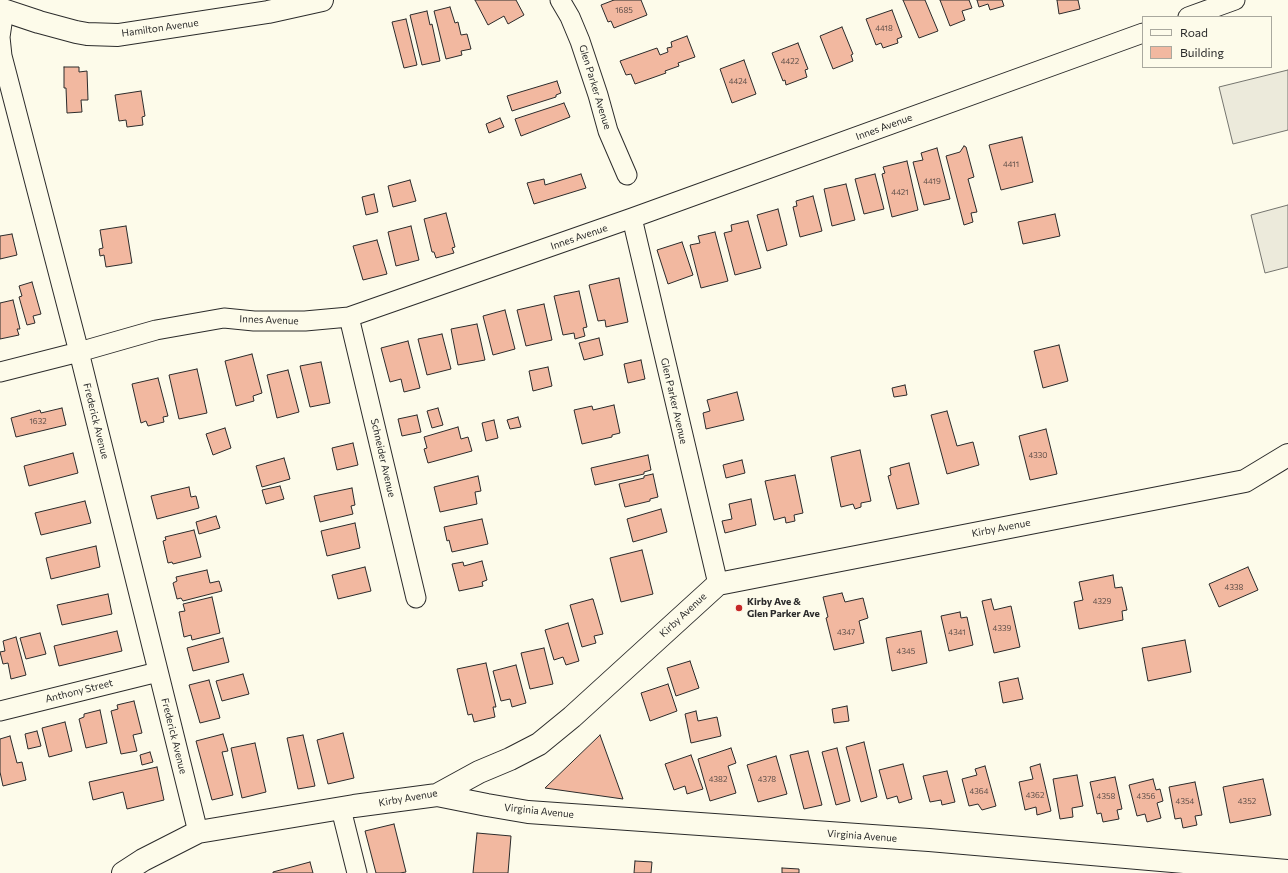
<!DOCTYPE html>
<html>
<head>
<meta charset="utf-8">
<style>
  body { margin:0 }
  #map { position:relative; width:1288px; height:873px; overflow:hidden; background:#fdfbea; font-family:Commissioner,sans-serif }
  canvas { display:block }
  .legend { position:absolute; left:1142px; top:16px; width:130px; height:52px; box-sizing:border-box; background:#fdfbea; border:1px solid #a9a89e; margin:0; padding:5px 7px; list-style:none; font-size:12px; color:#2b2b2b }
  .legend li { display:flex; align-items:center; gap:8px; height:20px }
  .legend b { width:20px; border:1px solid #a9a89e }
</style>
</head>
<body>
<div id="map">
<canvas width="1288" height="873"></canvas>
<ul class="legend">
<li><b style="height:5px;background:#fdfbea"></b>Road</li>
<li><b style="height:11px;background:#f2b8a0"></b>Building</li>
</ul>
</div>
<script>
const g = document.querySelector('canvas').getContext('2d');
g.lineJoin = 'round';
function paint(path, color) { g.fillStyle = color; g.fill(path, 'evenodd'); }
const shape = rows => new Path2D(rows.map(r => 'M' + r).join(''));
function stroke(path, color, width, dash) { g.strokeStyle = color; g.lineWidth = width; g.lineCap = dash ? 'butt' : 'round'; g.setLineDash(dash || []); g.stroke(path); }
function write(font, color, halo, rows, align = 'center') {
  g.font = font + ' Commissioner,sans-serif'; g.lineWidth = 3; g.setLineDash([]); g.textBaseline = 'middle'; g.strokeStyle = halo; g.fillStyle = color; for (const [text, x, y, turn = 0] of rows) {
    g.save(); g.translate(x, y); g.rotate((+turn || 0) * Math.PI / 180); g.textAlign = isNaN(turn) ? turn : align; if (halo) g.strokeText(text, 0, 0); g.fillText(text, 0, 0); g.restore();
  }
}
const parking = shape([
  [1288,70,1288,130,1233,144,1219,87,1288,70],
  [1288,205,1288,267,1265,273,1251,215,1288,205]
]);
paint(parking, '#eceadb');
stroke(parking, '#74746e', 1);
const building = shape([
  [475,0,516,0,524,15,508,24,504,16,488,25,475,0],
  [614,0,641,0,647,15,614,28,611,21,608,22,601,5,614,0],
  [903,0,925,0,938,31,919,38,903,0],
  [940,0,969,0,972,8,962,11,965,20,950,26,940,0],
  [977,0,1002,0,1004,6,990,10,988,4,979,7,977,0],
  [1057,0,1078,0,1080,9,1059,14,1057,0],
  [450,7,455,23,458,22,461,35,467,34,471,49,461,51,462,55,446,59,434,11,450,7],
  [892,10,902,37,897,39,898,43,883,48,881,43,876,45,866,19,892,10],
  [427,11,430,25,432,24,440,61,422,65,410,15,427,11],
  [406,19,417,65,404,68,392,22,406,19],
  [842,27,853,54,851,55,853,61,833,69,820,36,842,27],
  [687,36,695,57,678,63,679,66,665,71,666,73,635,84,631,74,626,75,620,61,657,48,660,55,668,52,667,48,672,47,671,42,687,36],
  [798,43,808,69,805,70,807,77,786,85,785,80,783,81,772,53,798,43],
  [744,60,756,94,732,103,720,69,744,60],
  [64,67,79,67,79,72,87,71,88,100,81,100,82,112,67,113,66,88,64,88,64,67],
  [557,81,561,93,556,95,556,97,512,111,507,96,557,81],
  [141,91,145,116,142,117,143,125,127,127,126,120,119,121,115,95,141,91],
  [564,103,570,117,521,136,515,119,564,103],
  [500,118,504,127,489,133,486,124,500,118],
  [1022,137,1033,182,1001,190,989,145,1022,137],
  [964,146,966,147,974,177,968,179,977,212,971,213,973,222,964,225,946,156,960,152,964,146],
  [937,148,950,199,924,205,913,162,923,160,921,153,937,148],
  [907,161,918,210,892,217,882,174,885,173,883,167,907,161],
  [581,174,586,188,534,204,527,183,544,179,545,185,581,174],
  [875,174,884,209,864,214,855,179,875,174],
  [410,180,416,201,393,207,388,186,410,180],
  [846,184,855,220,832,226,824,189,846,184],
  [374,194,378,212,366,215,362,197,374,194],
  [813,196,822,231,800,237,793,207,797,206,796,201,813,196],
  [778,209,787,245,767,251,757,215,778,209],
  [446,213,455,247,452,248,454,253,436,258,434,252,432,252,424,219,446,213],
  [1055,214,1060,236,1023,244,1018,222,1055,214],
  [748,221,761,268,735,275,724,233,732,231,731,225,748,221],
  [126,226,132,263,106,267,104,255,100,256,99,249,103,248,100,230,126,226],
  [411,226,419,260,396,266,388,232,411,226],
  [715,232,728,281,701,288,690,245,700,243,698,236,715,232],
  [12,234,17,255,0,259,0,236,12,234],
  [377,240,387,274,363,280,353,246,377,240],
  [682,242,693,275,668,284,657,250,682,242],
  [619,278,628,322,606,327,605,320,598,321,589,285,619,278],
  [32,282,41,314,33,316,35,323,27,325,19,297,22,296,19,286,32,282],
  [579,291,587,327,583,328,585,336,575,339,574,333,563,335,554,296,579,291],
  [13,300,20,329,17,329,19,335,0,339,0,303,13,300],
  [544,304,552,340,526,346,517,310,544,304],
  [505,310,515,349,493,355,483,316,505,310],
  [477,324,485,360,458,365,451,329,477,324],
  [442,334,451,369,427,375,418,339,442,334],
  [599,338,603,355,584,360,579,343,599,338],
  [408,341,420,388,404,392,401,379,390,382,381,348,408,341],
  [1059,345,1068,381,1043,388,1034,351,1059,345],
  [252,354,262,393,253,396,254,401,236,406,225,361,252,354],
  [641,360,645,379,628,383,624,364,641,360],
  [321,362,330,403,310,407,300,366,321,362],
  [548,367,552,386,533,391,529,371,548,367],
  [197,369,207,413,179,419,169,375,197,369],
  [288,370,299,412,277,418,267,375,288,370],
  [158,378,168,416,163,417,164,422,148,426,146,421,141,423,132,384,158,378],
  [905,385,907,395,894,397,892,388,905,385],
  [737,392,744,420,706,429,703,413,710,411,707,400,737,392],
  [614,405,620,433,612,435,612,437,582,444,574,410,592,406,593,410,614,405],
  [62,408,66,425,16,437,11,418,40,410,41,413,62,408],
  [438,408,443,425,432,428,427,411,438,408],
  [947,411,957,446,973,442,979,465,947,474,931,415,947,411],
  [417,415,421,432,402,436,398,419,417,415],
  [518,417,521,427,510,429,507,420,518,417],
  [494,420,498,438,486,441,482,423,494,420],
  [458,427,461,439,468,437,472,451,428,463,424,449,427,448,424,437,458,427],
  [225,428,231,448,213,455,206,434,225,428],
  [1046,429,1057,474,1030,480,1019,436,1046,429],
  [353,443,358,465,337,470,332,448,353,443],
  [860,450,871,501,861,503,861,507,855,509,853,504,841,507,831,457,860,450],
  [73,453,78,473,29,486,24,466,73,453],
  [648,455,651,470,644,472,644,474,595,485,591,468,648,455],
  [284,458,290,479,262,487,256,466,284,458],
  [742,460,745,473,726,478,723,465,742,460],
  [909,463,919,504,897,509,888,476,891,475,890,468,909,463],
  [653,474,658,497,650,499,650,501,625,507,619,484,644,478,644,476,653,474],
  [795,475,803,513,794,515,795,521,786,523,785,517,774,520,765,481,795,475],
  [478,476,481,491,475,492,477,504,440,512,434,487,478,476],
  [280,486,284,499,266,504,262,490,280,486],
  [189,487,191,497,196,496,199,508,157,519,151,496,189,487],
  [352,488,355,505,351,506,353,514,320,522,314,496,352,488],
  [751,499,756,525,725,533,722,521,732,519,729,504,751,499],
  [85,501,91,523,41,535,35,513,85,501],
  [661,509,667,532,633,542,627,519,661,509],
  [216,516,220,528,199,534,196,522,216,516],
  [482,519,488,544,452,552,449,540,447,541,444,527,482,519],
  [355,523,360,548,327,556,321,531,355,523],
  [194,530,201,557,173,564,172,562,168,563,163,541,166,540,165,537,194,530],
  [96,546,100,567,51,579,46,558,96,546],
  [642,550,653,594,621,602,610,558,642,550],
  [482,561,487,580,482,582,483,586,459,591,452,564,463,562,464,566,482,561],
  [365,567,371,591,338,599,332,575,365,567],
  [1248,567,1258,590,1219,607,1209,584,1248,567],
  [207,570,210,583,219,581,222,591,183,601,181,598,177,599,173,583,177,581,176,577,207,570],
  [1113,575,1115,588,1122,587,1127,610,1122,611,1123,620,1079,629,1074,602,1083,600,1079,582,1113,575],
  [842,593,845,602,863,598,868,618,859,621,864,643,834,650,826,618,828,617,823,597,842,593],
  [108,594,112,614,62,625,57,605,108,594],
  [212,597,220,633,192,640,191,635,184,637,179,612,185,611,183,604,212,597],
  [592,599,593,599,603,634,594,636,596,643,582,647,570,605,592,599],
  [991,599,994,610,1011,606,1020,647,994,653,982,601,991,599],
  [960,612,961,618,967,617,973,645,949,651,941,616,960,612],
  [568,623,579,661,566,665,563,657,554,660,545,630,568,623],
  [117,631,122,651,59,666,54,646,117,631],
  [921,631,927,663,892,671,886,638,921,631],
  [40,633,46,654,26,659,20,638,40,633],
  [16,637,26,675,11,679,8,663,3,664,0,652,5,651,3,641,16,637],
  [223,638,229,662,193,671,187,648,223,638],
  [1185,640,1191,672,1148,681,1142,648,1185,640],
  [544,648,553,684,530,689,521,653,544,648],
  [690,661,699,688,676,696,667,668,690,661],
  [486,663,496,707,493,707,495,717,474,722,472,714,468,715,457,669,486,663],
  [516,665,526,703,512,707,510,699,501,701,493,671,516,665],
  [243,674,249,694,222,701,216,681,243,674],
  [1018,678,1023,699,1003,703,999,682,1018,678],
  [209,680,220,718,200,723,189,685,209,680],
  [668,684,677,711,650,721,641,693,668,684],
  [134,701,142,733,133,735,137,751,121,754,111,711,118,709,117,705,134,701],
  [847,706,849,721,834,723,832,709,847,706],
  [100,710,107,743,86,748,79,719,84,717,84,714,100,710],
  [696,711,698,721,717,717,721,736,691,743,685,714,696,711],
  [65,722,72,751,49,757,42,728,65,722],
  [37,731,41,746,28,749,25,734,37,731],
  [343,733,354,778,328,784,317,740,343,733],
  [223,734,228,751,222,752,233,795,212,800,196,741,223,734],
  [303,735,315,786,298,789,287,738,303,735],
  [600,735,623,799,545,788,600,735],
  [10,736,17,763,22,762,26,780,3,786,0,772,0,739,10,736],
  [864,742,877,797,861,802,846,747,864,742],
  [255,743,266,792,242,798,231,748,255,743],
  [731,748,736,763,728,766,736,793,710,801,698,759,731,748],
  [837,748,850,801,836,805,822,752,837,748],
  [808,751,822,805,804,809,790,755,808,751],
  [150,752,153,762,142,765,140,755,150,752],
  [691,755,703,789,687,794,685,786,674,790,665,764,691,755],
  [776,756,787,794,758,802,747,765,776,756],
  [903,764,912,799,899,803,897,796,887,799,879,770,903,764],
  [1040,764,1051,811,1037,815,1036,807,1025,810,1019,782,1033,779,1030,767,1040,764],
  [985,766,996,806,982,810,978,804,969,806,962,779,977,775,975,769,985,766],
  [157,767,164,800,127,809,123,792,93,800,89,782,157,767],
  [947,771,955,802,942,805,941,800,930,802,923,776,947,771],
  [1077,775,1083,806,1072,808,1073,817,1060,819,1053,779,1077,775],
  [1115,777,1122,809,1117,810,1119,819,1103,822,1101,813,1097,814,1090,782,1115,777],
  [1153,779,1156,790,1160,789,1163,801,1157,803,1161,818,1147,822,1145,814,1137,816,1129,785,1153,779],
  [1263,779,1271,815,1230,823,1223,787,1263,779],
  [1195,782,1202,815,1195,816,1197,825,1183,828,1181,818,1175,819,1169,787,1195,782],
  [394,824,406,872,400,873,376,873,365,831,394,824],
  [477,833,511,836,508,873,473,873,477,833],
  [635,861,652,862,651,873,634,873,635,861],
  [310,862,313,873,273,873,273,872,310,862],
  [782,868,799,869,799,873,782,873,782,868]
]);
paint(building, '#f2b8a0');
stroke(building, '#2b2b2b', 1);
const minor = shape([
  [560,0,570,17,580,41,598,95,608,131,627,175],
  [4,10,0,37,2,56,79,352,198,832],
  [1188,17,1235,0],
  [632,218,718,584],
  [349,317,416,598],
  [0,372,79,352,156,330,224,318,254,321,305,321,349,317,632,218,1143,33],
  [0,711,158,672],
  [341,809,357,873]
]);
const tertiary = shape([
  [437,795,487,805,528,812,929,840,1288,871],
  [123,873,143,860,198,832,354,806,437,795,479,772,510,759,539,744,572,717,718,584,1245,481,1288,455]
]);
const primary = shape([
  [0,9,39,22,76,32,87,34,118,35,268,12,322,0]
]);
stroke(minor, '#2b2b2b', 21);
stroke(tertiary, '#2b2b2b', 24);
stroke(primary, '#2b2b2b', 24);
stroke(minor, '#fdfbea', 19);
stroke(tertiary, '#fdfbea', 22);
stroke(primary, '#fdfbea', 22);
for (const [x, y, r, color] of [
  [739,608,4,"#c62828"]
]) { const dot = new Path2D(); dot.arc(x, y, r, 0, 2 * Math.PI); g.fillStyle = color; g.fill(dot); stroke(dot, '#fdfbea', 1.5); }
write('8px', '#5d4e48', null, [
  ["1685",624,10],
  ["4418",884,28],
  ["4422",790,61],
  ["4424",738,81],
  ["4411",1011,164],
  ["4419",932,181],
  ["4421",900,192],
  ["1632",38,421],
  ["4330",1038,455],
  ["4338",1234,587],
  ["4329",1102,601],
  ["4339",1002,628],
  ["4347",846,632],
  ["4341",957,632],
  ["4345",906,651],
  ["4382",718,779],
  ["4378",767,779],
  ["4364",979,791],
  ["4362",1035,795],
  ["4358",1106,796],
  ["4356",1146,796],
  ["4354",1185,801],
  ["4352",1247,801]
]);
write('10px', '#2b2b2b', '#fdfbea', [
  ["Hamilton Avenue",160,28,-8],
  ["Glen Parker Avenue",595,87,73],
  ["Innes Avenue",884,127,-20],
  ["Innes Avenue",579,237,-19],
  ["Innes Avenue",269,320,2],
  ["Glen Parker Avenue",674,401,77],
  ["Frederick Avenue",96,421,76],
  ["Schneider Avenue",383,458,77],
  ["Kirby Avenue",1001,528,-11],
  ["Kirby Avenue",683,615,-43],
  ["Anthony Street",79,691,-14],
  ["Frederick Avenue",174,736,76],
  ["Kirby Avenue",408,798,-10],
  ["Virginia Avenue",539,811,6],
  ["Virginia Avenue",862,836,4]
]);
write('bold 10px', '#2b2b2b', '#fdfbea', [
  ["Kirby Ave &",747,602],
  ["Glen Parker Ave",747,614]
], 'left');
</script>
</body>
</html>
